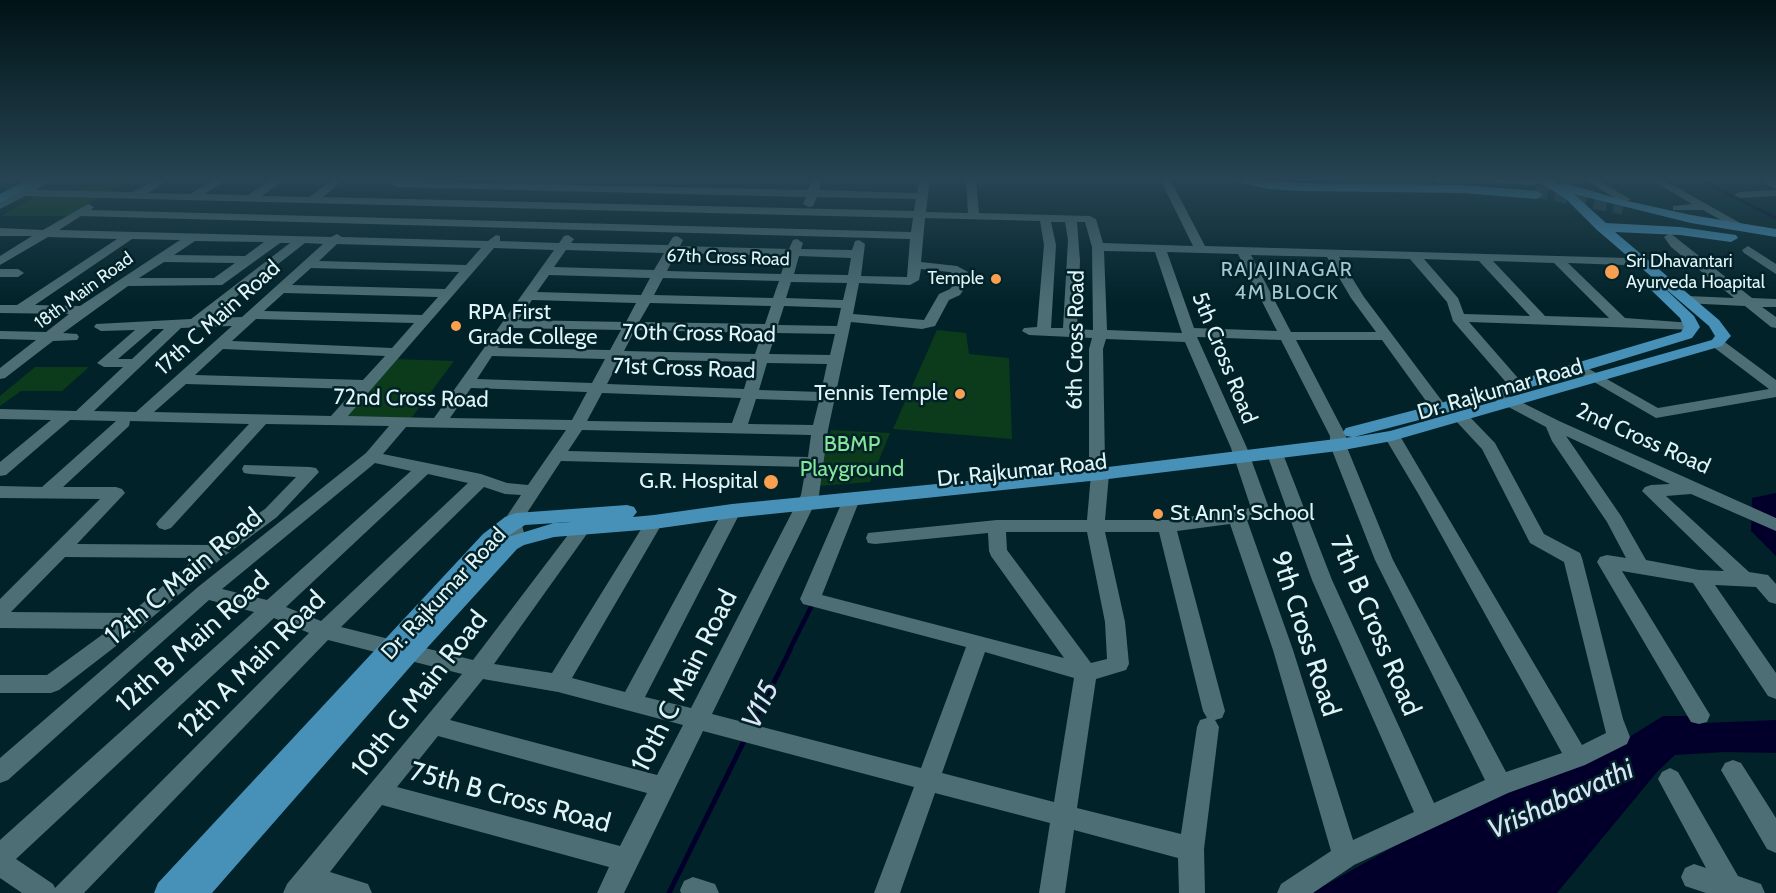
<!DOCTYPE html>
<html>
<head>
<meta charset="utf-8">
<style>
  body { margin:0 }
  canvas { display:block; background:#002228 }
</style>
</head>
<body>
<canvas width="1776" height="893"></canvas>
<script>
const g = document.querySelector('canvas').getContext('2d');
g.lineJoin = 'round';
function paint(path, color) { g.fillStyle = color; g.fill(path, 'evenodd'); }
const shape = rows => new Path2D(rows.map(r => 'M' + r).join(''));
function stroke(path, color, width, dash) { g.strokeStyle = color; g.lineWidth = width; g.lineCap = dash ? 'butt' : 'round'; g.setLineDash(dash || []); g.stroke(path); }
function write(font, color, halo, rows, align = 'center') {
  g.font = font + ' Cabin,sans-serif'; g.lineWidth = 5; g.setLineDash([]); g.textBaseline = 'middle'; g.strokeStyle = halo; g.fillStyle = color; for (const [text, x, y, turn = 0] of rows) {
    g.save(); g.translate(x, y); g.rotate((+turn || 0) * Math.PI / 180); g.textAlign = isNaN(turn) ? turn : align; if (halo) g.strokeText(text, 0, 0); g.fillText(text, 0, 0); g.restore();
  }
}
paint(shape([
  [105,179,136,179,105,193,78,192],
  [35,196,101,196,69,216,1,216],
  [937,330,966,333,969,354,1009,358,1012,439,893,429],
  [394,359,454,361,410,420,344,418],
  [35,367,89,367,62,391,21,391,0,406,0,396],
  [831,430,890,433,870,482,816,486]
]), '#0b3b1a');
paint(shape([
  [1776,493,1776,556,1751,531,1752,498],
  [1663,716,1687,716,1704,723,1776,720,1776,753,1725,752,1675,755,1657,772,1557,893,1311,893,1468,805,1597,757]
]), '#02002b');
stroke(shape([
  [1698,179,1776,218]
]), '#02002b', 3);
stroke(shape([
  [789,651,813,603]
]), '#02002b', 4.5);
stroke(shape([
  [751,728,790,650],
  [669,893,746,737]
]), '#02002b', 5);
stroke(shape([
  [1535,191,1623,208]
]), '#224147', 13, [13, 7]);
paint(shape([
  [0,179,8,179,0,183,0,179],
  [40,179,52,179,36,190,133,192,157,179,169,179,148,193,190,194,215,179,227,179,205,194,248,195,273,179,285,179,262,196,309,197,334,179,345,179,323,197,914,211,916,199,817,197,813,206,809,207,803,204,806,197,396,187,391,184,396,181,808,190,812,179,822,179,819,190,917,193,920,179,930,179,926,212,968,213,966,179,976,179,979,213,1090,216,1096,219,1103,243,1193,246,1160,179,1170,179,1205,246,1628,258,1630,261,1624,265,1568,263,1625,318,1692,323,1697,324,1699,327,1697,330,1469,322,1524,385,1516,390,1511,388,1453,321,1447,302,1410,259,1339,257,1364,297,1448,409,1440,414,1434,412,1382,340,1296,340,1346,436,1346,445,1393,560,1506,772,1562,753,1419,495,1384,436,1386,433,1392,431,1400,436,1582,745,1606,733,1564,562,1530,543,1482,449,1455,420,1453,417,1455,414,1467,414,1495,443,1544,534,1580,553,1582,558,1623,719,1630,737,1627,744,1585,765,1508,793,1354,865,1313,893,1277,893,1281,884,1331,851,1273,650,1230,524,1177,531,1225,711,1222,718,1215,720,1219,727,1204,849,1205,893,1179,893,1178,858,1074,830,1065,893,1039,893,1050,823,935,793,900,893,874,893,914,787,703,731,624,893,597,893,609,867,382,805,330,872,368,884,372,893,283,893,287,884,462,674,328,640,84,893,22,893,0,878,0,840,254,612,209,600,8,780,0,783,0,758,198,587,366,453,389,426,266,424,171,528,165,530,159,528,156,524,159,520,249,424,130,421,129,426,63,487,116,487,122,489,125,493,77,544,212,545,265,509,296,477,250,474,244,473,242,469,244,465,310,467,316,468,319,472,277,517,223,557,142,626,59,690,51,693,0,693,0,675,47,675,110,629,0,628,0,599,100,499,0,498,0,486,42,487,116,421,70,420,6,475,0,476,0,462,51,420,0,419,0,409,76,411,123,367,104,367,97,363,135,330,101,331,94,327,96,324,191,319,290,243,280,243,222,285,128,286,63,333,77,334,79,337,77,340,53,341,5,378,0,379,0,368,36,340,0,339,0,331,46,332,69,314,0,313,0,305,17,305,117,239,48,237,0,265,0,256,32,236,0,236,0,228,43,230,88,204,94,207,91,210,911,232,913,218,25,196,0,209,0,201,40,179],
  [81,216,910,239,907,277,861,276,865,244,859,240,855,241,852,250,801,249,803,243,797,239,793,240,789,249,680,246,683,240,677,236,673,237,668,245,571,243,574,239,568,235,564,236,559,243,500,241,500,236,496,235,488,241,342,237,337,234,331,237,59,230,81,216],
  [925,218,1040,221,1044,245,1037,327,1024,328,1022,331,1029,335,1092,338,1089,349,1089,463,1091,467,1103,467,1105,463,1103,349,1106,339,1185,342,1231,448,1251,508,1167,520,1105,520,1109,474,1106,470,1100,469,1094,470,1091,474,1087,520,997,520,868,533,866,538,868,543,875,544,988,533,989,551,991,556,1064,658,822,595,860,499,857,495,845,495,800,599,803,604,966,647,921,768,712,714,819,495,828,430,851,322,922,329,935,326,949,300,960,295,969,281,968,272,957,266,921,262,925,218],
  [1051,222,1065,222,1068,240,1063,328,1051,328,1056,245,1051,222],
  [1077,222,1085,222,1092,247,1093,330,1077,329,1080,261,1077,222],
  [132,239,180,240,80,306,35,305,132,239],
  [195,241,264,242,245,256,174,255,195,241],
  [305,243,323,244,242,317,209,318,305,243],
  [337,244,481,248,466,265,319,261,337,244],
  [494,248,554,250,434,418,348,416,494,248],
  [566,250,664,253,654,270,554,267,566,250],
  [1104,251,1155,252,1182,333,1107,330,1104,251],
  [1167,252,1238,254,1277,331,1194,328,1167,252],
  [676,253,787,256,781,274,667,271,676,253],
  [1251,255,1327,257,1351,298,1376,332,1291,332,1251,255],
  [799,256,851,258,848,275,794,274,799,256],
  [1424,259,1479,261,1530,316,1464,314,1458,298,1424,259],
  [1493,261,1554,263,1609,318,1545,316,1493,261],
  [164,262,235,263,214,278,139,278,164,262],
  [311,268,459,272,445,289,292,285,311,268],
  [921,269,950,272,957,277,957,281,950,289,939,294,924,320,853,314,859,283,910,285,919,280,921,269],
  [549,275,650,278,641,295,537,292,549,275],
  [663,278,779,281,773,298,654,295,663,278],
  [791,282,847,283,843,300,786,298,791,282],
  [284,293,438,297,422,315,264,311,284,293],
  [532,300,636,303,626,322,518,320,532,300],
  [650,303,771,306,765,324,639,322,650,303],
  [784,306,841,308,837,326,778,325,784,306],
  [256,319,414,323,392,348,232,341,256,319],
  [232,326,136,412,94,411,181,328,232,326],
  [512,328,621,330,610,350,498,348,512,328],
  [153,329,164,329,132,359,118,359,153,329],
  [635,330,762,333,755,354,624,351,635,330],
  [776,333,835,334,830,355,769,354,776,333],
  [1197,337,1281,340,1330,436,1330,445,1375,560,1485,780,1434,803,1332,580,1283,454,1281,450,1269,450,1267,454,1312,580,1414,812,1353,840,1293,650,1247,520,1267,515,1270,511,1247,448,1197,337],
  [223,349,385,356,363,380,195,375,223,349],
  [492,356,605,359,592,383,477,379,492,356],
  [620,359,752,362,744,389,607,384,620,359],
  [767,363,827,364,821,392,759,390,767,363],
  [186,384,355,389,331,416,154,412,186,384],
  [471,388,587,392,572,420,450,418,471,388],
  [602,393,741,398,732,423,587,421,602,393],
  [756,399,819,401,813,425,748,424,756,399],
  [406,427,566,430,528,485,507,483,481,474,383,454,406,427],
  [582,430,811,435,808,457,568,451,582,430],
  [561,461,806,467,801,495,691,708,645,697,741,511,738,507,732,505,726,507,723,511,625,692,572,678,663,522,660,518,654,516,648,518,552,673,494,664,589,531,592,527,589,523,583,521,577,523,473,660,341,627,484,487,505,494,521,495,503,522,510,545,517,546,524,545,526,540,521,522,561,461],
  [375,463,411,471,267,600,222,589,375,463],
  [428,474,468,483,321,621,286,607,428,474],
  [1006,532,1087,532,1105,622,1107,659,1091,663,1007,550,1006,532],
  [1105,532,1159,532,1203,711,1207,718,1200,720,1197,727,1181,834,1077,808,1096,679,1126,670,1129,664,1125,622,1105,532],
  [65,557,196,558,131,613,11,612,65,557],
  [274,618,309,633,55,888,53,884,16,859,274,618],
  [985,652,1074,678,1054,802,942,773,985,652],
  [483,679,558,692,683,725,657,775,450,720,483,679],
  [438,736,647,793,620,846,397,787,438,736],
  [1432,179,1442,179,1443,180,1438,183,1432,179],
  [1584,179,1596,179,1630,199,1628,201,1620,201,1584,179],
  [1650,179,1662,179,1749,228,1747,230,1739,230,1703,210,1673,210,1673,206,1692,204,1650,179],
  [1757,179,1770,179,1776,182,1776,189,1757,179],
  [1776,190,1776,196,1740,198,1734,195,1740,192,1776,190],
  [1670,233,1752,298,1776,299,1776,307,1762,307,1776,317,1776,328,1771,327,1745,306,1683,303,1681,300,1683,297,1688,296,1734,298,1671,247,1664,237,1670,233],
  [1748,246,1776,264,1776,274,1744,253,1742,250,1748,246],
  [0,269,18,269,24,273,18,277,0,277,0,269],
  [1717,339,1722,340,1776,380,1776,397,1656,418,1570,368,1577,364,1582,365,1658,408,1769,389,1712,346,1710,343,1712,340,1717,339],
  [1493,388,1559,421,1776,518,1776,531,1691,494,1666,496,1749,572,1768,575,1776,584,1776,604,1769,602,1756,587,1715,585,1776,673,1776,699,1768,696,1693,583,1622,571,1710,715,1707,722,1699,724,1691,722,1597,562,1600,557,1607,555,1626,558,1607,522,1552,441,1546,427,1488,396,1485,393,1493,388],
  [1566,436,1670,484,1651,485,1645,487,1642,491,1724,571,1699,570,1646,560,1621,516,1566,436],
  [1733,760,1741,763,1776,818,1776,853,1767,849,1721,770,1725,763,1733,760],
  [1670,768,1678,772,1738,876,1761,884,1765,893,1706,893,1685,886,1681,877,1685,868,1694,864,1706,868,1658,779,1662,772,1670,768],
  [693,877,715,884,719,893,681,893,680,890,684,881,693,877]
]), '#4c6e74');
paint(shape([
  [28,179,42,179,0,203,0,194,28,179],
  [1233,179,1302,183,1463,185,1537,191,1543,195,1537,199,1463,193,1302,191,1268,189,1235,181,1233,179],
  [1493,179,1550,179,1560,185,1564,183,1623,200,1691,215,1776,229,1776,237,1691,223,1574,194,1606,223,1680,227,1736,235,1738,238,1731,242,1680,235,1615,232,1719,320,1731,336,1728,339,1722,346,1392,441,1338,451,1100,480,732,518,654,529,554,537,524,545,517,549,417,659,212,893,154,893,158,883,483,534,505,517,516,513,627,505,634,507,637,512,633,517,654,515,732,504,1100,468,1352,437,1346,436,1343,432,1346,428,1434,405,1681,332,1684,327,1680,318,1648,287,1655,283,1660,284,1694,316,1700,327,1692,338,1446,413,1354,437,1390,431,1712,340,1715,336,1709,326,1597,230,1567,200,1539,182,1534,185,1498,183,1494,182,1493,179],
  [571,522,554,523,505,538,525,525,571,522]
]), '#4791b8');
const sky = g.createLinearGradient(0, 0, 0, 304);
sky.addColorStop(0, '#001316');
sky.addColorStop(0.59, '#264453');
sky.addColorStop(1, '#26445300');
g.fillStyle = sky;
g.fillRect(0, 0, 1776, 304);
for (const [x, y, r, color] of [
  [1612,272,8,"#fa9f4f"],
  [996,279,6,"#fa9f4f"],
  [456,326,6,"#fa9f4f"],
  [960,394,6,"#fa9f4f"],
  [771,482,8,"#fa9f4f"],
  [1158,514,6,"#fa9f4f"]
]) { const dot = new Path2D(); dot.arc(x, y, r, 0, 2 * Math.PI); g.fillStyle = color; g.fill(dot); stroke(dot, '#002228', 2); }
write('18px', '#e0f3f6', '#002228', [
  ["67th Cross Road",728,258,2],
  ["18th Main Road",84,291,-36]
]);
write('18px', '#e0f3f6', '#002228', [
  ["Sri Dhavantari",1626,262],
  ["Ayurveda Hoapital",1626,283],
  ["Temple",984,279,"right"]
], 'left');
g.letterSpacing = '1.5px';
write('20px', '#a3c8cf', '#002228', [
  ["RAJAJINAGAR",1287,270],
  ["4M BLOCK",1287,293]
]);
g.letterSpacing = '0px';
write('22px', '#e0f3f6', '#002228', [
  ["RPA First",468,313],
  ["Grade College",468,338],
  ["Tennis Temple",948,394,"right"],
  ["G.R. Hospital",758,482,"right"],
  ["St Ann's School",1170,514]
], 'left');
write('22px', '#e0f3f6', '#002228', [
  ["17th C Main Road",218,318,-42],
  ["70th Cross Road",699,334,1],
  ["6th Cross Road",1076,340,-89],
  ["5th Cross Road",1224,358,68],
  ["71st Cross Road",684,369,2],
  ["Dr. Rajkumar Road",1500,390,-16],
  ["72nd Cross Road",411,399,1],
  ["2nd Cross Road",1643,439,24],
  ["Dr. Rajkumar Road",1022,471,-6],
  ["Dr. Rajkumar Road",444,594,-47]
]);
write('22px', '#86e69b', '#002228', [
  ["BBMP",852,445],
  ["Playground",852,470]
]);
write('27px', '#e0f3f6', '#002228', [
  ["12th C Main Road",184,577,-40],
  ["7th B Cross Road",1375,626,67],
  ["9th Cross Road",1305,634,72],
  ["12th B Main Road",193,642,-42],
  ["12th A Main Road",252,665,-45],
  ["10th C Main Road",685,681,-63],
  ["10th G Main Road",420,694,-52],
  ["75th B Cross Road",510,798,15]
]);
write('italic 28px', '#dce3f7', '#002228', [
  ["V115",761,705,-64],
  ["Vrishabavathi",1561,800,-24]
]);
</script>
</body>
</html>
